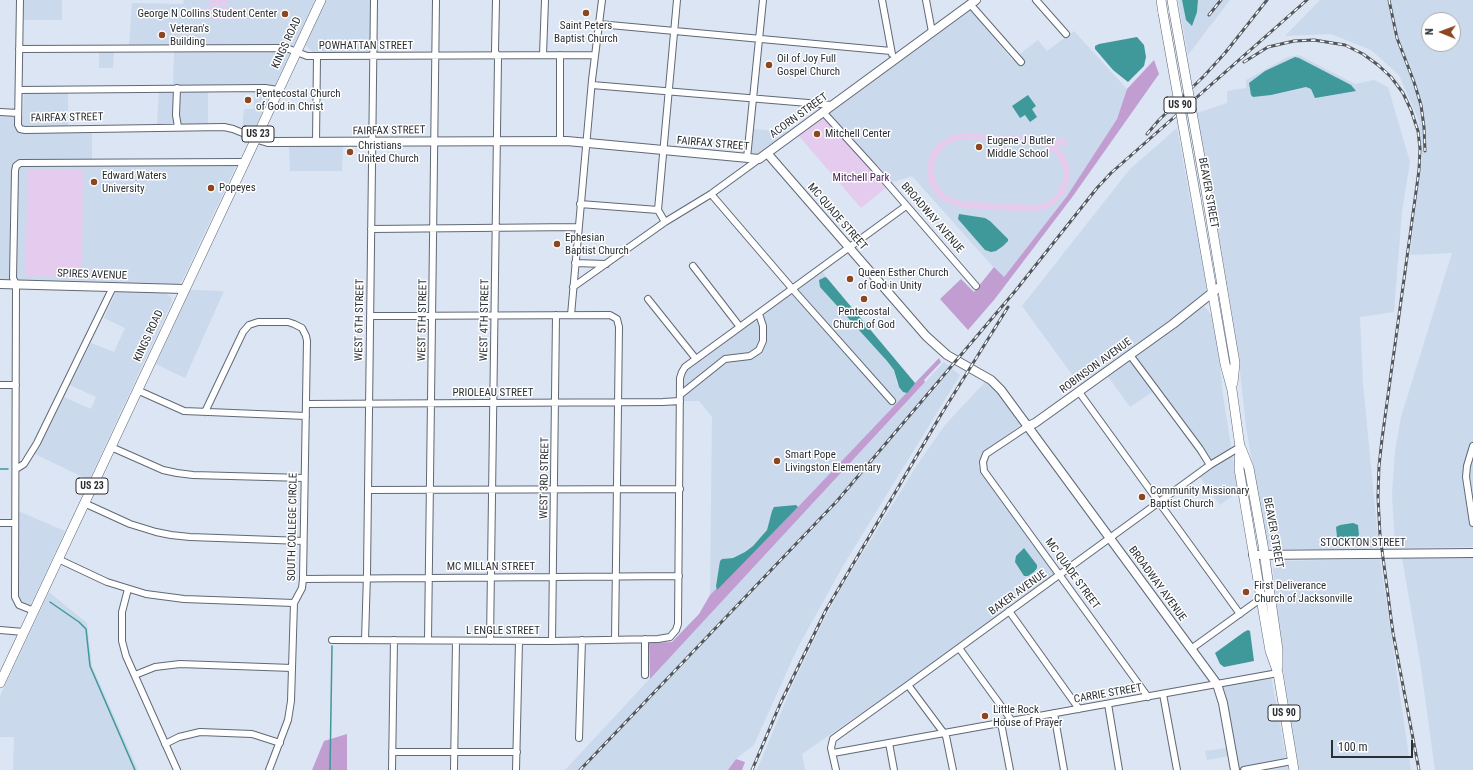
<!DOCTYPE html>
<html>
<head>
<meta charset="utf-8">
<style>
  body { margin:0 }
  #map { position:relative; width:1473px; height:770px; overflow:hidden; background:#dbe5f3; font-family:"Roboto Condensed",sans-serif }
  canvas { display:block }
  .north { position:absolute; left:1421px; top:12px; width:40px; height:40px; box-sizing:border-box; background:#fff; border:1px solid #aaacae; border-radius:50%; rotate:271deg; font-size:11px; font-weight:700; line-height:16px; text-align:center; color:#2b2f34 }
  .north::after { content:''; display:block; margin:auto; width:14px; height:18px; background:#8c4620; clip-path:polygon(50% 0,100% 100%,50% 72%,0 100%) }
  .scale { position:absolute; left:1331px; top:740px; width:82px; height:18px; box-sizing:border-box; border:2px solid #2b2f34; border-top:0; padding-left:5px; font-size:12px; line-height:14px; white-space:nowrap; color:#2b2f34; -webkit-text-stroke:3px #fff; paint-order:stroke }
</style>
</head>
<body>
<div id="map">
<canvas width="1473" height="770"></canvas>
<div class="north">N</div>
<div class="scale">100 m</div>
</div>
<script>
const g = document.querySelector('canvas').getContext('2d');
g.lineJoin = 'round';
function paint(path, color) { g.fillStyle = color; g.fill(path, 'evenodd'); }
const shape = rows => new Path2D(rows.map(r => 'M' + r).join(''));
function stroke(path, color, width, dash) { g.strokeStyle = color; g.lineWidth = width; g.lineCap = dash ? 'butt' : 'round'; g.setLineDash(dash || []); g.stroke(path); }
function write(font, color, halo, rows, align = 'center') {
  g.font = font + ' "Roboto Condensed",sans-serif'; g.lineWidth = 3; g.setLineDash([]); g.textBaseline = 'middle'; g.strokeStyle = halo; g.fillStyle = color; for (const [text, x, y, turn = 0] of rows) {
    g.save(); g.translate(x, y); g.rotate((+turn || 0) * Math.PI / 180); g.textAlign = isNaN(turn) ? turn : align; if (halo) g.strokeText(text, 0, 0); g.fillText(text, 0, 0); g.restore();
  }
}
paint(shape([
  [24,0,62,0,62,20,24,20],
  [184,0,370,0,370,51,367,53,314,53,306,46,294,45,252,134,242,129,244,109,254,109,254,84,208,85,208,124,157,125,159,90,173,90,174,51,129,46,132,3,183,4],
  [1178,0,1182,0,1186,20,1197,12,1198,0,1230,0,1188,55],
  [1320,0,1473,0,1473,547,1395,548,1392,493,1395,451,1401,417,1452,253,1410,255,1422,155,1419,121,1399,75,1371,50,1331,34,1285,36],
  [1429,20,1453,20,1453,44,1429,44],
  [970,8,1012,60,1038,40,1047,51,1074,31,1127,89,1117,119,1067,196,1003,278,912,176,893,182,828,112],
  [99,51,114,51,113,68,99,68],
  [1299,55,1355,84,1374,80,1388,87,1410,162,1402,211,1394,312,1360,317,1363,384,1379,549,1278,549,1272,548,1266,543,1246,427,1240,371,1232,319,1230,301,1211,201,1212,197,1197,113,1227,103,1227,91,1246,88,1246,80,1288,57],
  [68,91,68,131,92,131,92,165,236,166,182,281,178,284,168,285,0,281,0,115,23,116,24,92],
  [1177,128,1190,199,1196,222,1207,290,1206,293,1192,307,1081,387,1022,306,1130,169],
  [752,129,792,132,760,155,750,154],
  [343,145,342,171,290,171,289,147],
  [822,271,827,278,822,278,824,291,887,361,894,370,897,384,903,392,907,393,798,507,796,505,774,507,772,511,767,530,753,546,745,552,733,558,722,559,716,582,717,590,710,595,712,417,699,401,683,401,684,377,685,372,688,368],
  [117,290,163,292,171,297,172,302,89,480,35,454,64,397,91,409,96,397,70,385,91,343,114,352,125,328,104,318],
  [190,290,224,291,185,378,156,364],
  [1203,307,1206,308,1212,316,1218,348,1223,395,1238,492,1220,505,1200,477,1209,470,1154,391,1130,407,1107,375,1199,309],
  [944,362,960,375,843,566,797,649,754,745,736,759,728,770,565,770],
  [986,381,992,384,1022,424,981,454,978,467,1055,574,958,646,802,754,805,770,757,770,792,686,824,620,843,585,917,465,945,425],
  [18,511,65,531,30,606,22,603,17,597],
  [1402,558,1473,558,1473,770,1435,770,1420,661],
  [1380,559,1411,770,1299,770,1285,686,1273,570,1275,565,1282,561],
  [49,592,87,623,92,666,138,770,13,770,14,737,0,737,0,696],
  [1270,670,1288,770,1238,770,1224,692,1218,681],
  [1227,748,1229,756,1207,760,1205,751]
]), '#cbd9ec');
paint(shape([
  [209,0,228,0,228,6,209,5],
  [203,7,220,7,219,19,203,18],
  [221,7,237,8,237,19,220,19],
  [828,112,893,182,861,208,798,135],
  [960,133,1068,139,1068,146,1057,145,1066,157,1069,167,1069,181,1064,195,1052,206,1044,210,1033,212,962,208,945,202,937,196,929,184,927,173,928,163,932,150,938,144,948,137],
  [971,139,1036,144,1048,148,1058,157,1063,168,1063,179,1058,191,1054,197,1047,202,1034,205,961,201,949,197,941,190,935,179,934,168,937,158,940,152,947,145,958,140],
  [28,170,83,170,82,277,25,276]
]), '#e5ccef');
paint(shape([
  [1154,60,1159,74,1073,196,994,300,968,330,940,299,961,279,974,292,994,267,1004,277,1067,196,1117,119,1127,89],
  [939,358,941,362,924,380,925,382,650,679,649,643,672,642,699,614,710,595,798,507,914,385,915,383],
  [347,734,347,770,312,770,324,741],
  [736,759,745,762,742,770,728,770]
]), '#c29dd1');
paint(shape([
  [1182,0,1198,0,1197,12,1192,26,1186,20],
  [1137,37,1144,45,1146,57,1144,66,1128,82,1113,70,1095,49,1095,46,1099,44],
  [1295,57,1299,58,1351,85,1356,91,1315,98,1311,89,1306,87,1271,95,1253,97,1251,95,1249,83,1265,71],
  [1028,95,1036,106,1032,109,1037,117,1030,122,1025,115,1020,118,1012,106],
  [959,214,985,218,990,221,1008,239,1008,241,1003,246,996,251,991,252,985,250,958,219],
  [825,277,827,278,915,383,914,385,907,393,903,392,899,387,894,370,887,361,820,287,819,280],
  [796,505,798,507,717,590,716,586,720,561,722,559,733,558,745,552,753,546,767,530,772,511,774,507],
  [1353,523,1358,525,1359,535,1357,537,1345,539,1337,537,1336,527,1340,525],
  [1024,548,1037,565,1037,568,1034,572,1028,576,1024,576,1015,562,1016,556],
  [1248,630,1250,631,1254,661,1224,667,1220,664,1215,653,1244,632]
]), '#3f9899');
stroke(shape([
  [0,469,8,469],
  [50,602,79,622,86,629,90,666,135,770],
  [330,770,332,646]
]), '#3f9899', 1.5);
const street = shape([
  [20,0,18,125,20,129,25,130,224,127,233,129,255,138],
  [882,0,892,54],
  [926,0,932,32],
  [1036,0,1066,34],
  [970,4,1021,62],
  [599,24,891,51],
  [19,49,281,48,289,49,307,56,317,56,595,55],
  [543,55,545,0],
  [592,85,832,105],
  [177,88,176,115,178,127],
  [19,90,265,88,278,90],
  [0,112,18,113],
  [823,112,874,168,976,286],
  [560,140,560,55],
  [316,142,317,56],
  [747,158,763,0],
  [711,194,796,293,892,401],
  [580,204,658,210],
  [665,222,658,210,677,0],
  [371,229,578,227],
  [575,263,606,264],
  [693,266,740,327],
  [573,287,665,222,711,194,759,159],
  [648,299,696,359],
  [571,315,592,80,602,0],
  [370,316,610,315,617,319,619,327,615,640],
  [1130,355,1200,449,1210,465],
  [0,385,16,385],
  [137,390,184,411,306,416],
  [1079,392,1240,614],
  [680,395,725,359,750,356,759,350,763,341,763,326,759,314],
  [306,404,663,402,680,401],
  [205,412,243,332,249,325,258,322,288,322,294,324,302,328,306,336,307,341,303,579,302,588,294,603,291,701,288,720,269,770],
  [1028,426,986,454,983,462,984,471,1148,697],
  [1473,446,1467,466,1466,477,1473,523],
  [111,447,163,470,177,473,193,475,304,478],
  [16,469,24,464,37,443,113,287],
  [368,490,680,489],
  [84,503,130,524,156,532,171,535,190,537,303,541],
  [0,523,15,523],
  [58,559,107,582,146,594,184,599,294,603],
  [303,579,679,576],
  [128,589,122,612,122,641,126,656,177,770],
  [34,611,19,605,15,597,16,284,13,278,15,171,16,166,20,163,244,162],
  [1009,611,1079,709],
  [0,630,24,632],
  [645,639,645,675],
  [332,640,552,641,658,639,670,637,676,630,678,624,680,378,682,372,685,367,696,359,906,206],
  [365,640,367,574,374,0],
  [428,640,436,0],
  [490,641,498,59,495,51,496,0],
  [552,641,556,315],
  [959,648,1012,721],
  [1191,649,1270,592],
  [135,675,155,667,180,664,292,668],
  [908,685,946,736,953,770],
  [1163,694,1177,770],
  [1108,704,1119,770],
  [1054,713,1064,770],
  [1001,723,1010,770],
  [579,738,582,640],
  [889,743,894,770],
  [165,744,179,737,200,732,252,734,280,743],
  [392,752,517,752],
  [833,753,1278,673],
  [392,770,394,640],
  [454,770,456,641],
  [516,770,519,641],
  [836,770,831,748,833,739,837,736,908,685,1210,465,1240,447],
  [1244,770,1292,761]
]);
const secondary = shape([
  [255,138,268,142,567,141,759,159,976,0],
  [767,153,926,336,947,355,991,380,1001,390,1217,684,1223,703,1235,770],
  [0,284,184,289],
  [1028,426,1035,423,1173,324,1222,285],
  [1253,555,1473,553]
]);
const primary = shape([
  [1161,0,1163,13],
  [1172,0,1174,12],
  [1207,196,1235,363,1233,383],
  [1196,198,1225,364,1232,390,1240,447,1239,469,1270,651,1278,673,1294,770],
  [1241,448,1249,468,1263,545,1278,650,1278,667],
  [0,683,321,0]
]);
stroke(street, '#616975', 8);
stroke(secondary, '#616975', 10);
stroke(primary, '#616975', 10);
stroke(street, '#fff', 6);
stroke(secondary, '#fff', 8);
stroke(primary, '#fff', 9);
const rail = shape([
  [1389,0,1397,38,1414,82,1421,105,1424,127,1425,151],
  [1209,15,1221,0],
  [1244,62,1268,47,1294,41,1314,40,1345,45,1363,54,1378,65,1391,77,1403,93,1411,110,1418,131,1420,149,1419,170,1382,439,1379,466,1378,497,1380,535,1393,633,1419,770],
  [1147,134,1159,120,1204,76,1225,53,1267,0],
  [580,770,837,501,1016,290,1097,188,1111,173,1307,0],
  [752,770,781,702,826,610,942,413,1008,307]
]);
stroke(rail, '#52575e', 3);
stroke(rail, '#fff', 1.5, [4.5]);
const primaryBridge = shape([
  [1174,12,1207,196],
  [1163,13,1196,198]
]);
stroke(primaryBridge, '#616975', 10, []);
stroke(primaryBridge, '#fff', 9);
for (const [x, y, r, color] of [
  [586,13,4,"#8c4620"],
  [285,14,4,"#8c4620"],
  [162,35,4,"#8c4620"],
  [769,65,4,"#8c4620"],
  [248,100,4,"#8c4620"],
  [817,134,4,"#8c4620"],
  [979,147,4,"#8c4620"],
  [350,152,4,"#8c4620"],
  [94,182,4,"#8c4620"],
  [211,188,4,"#8c4620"],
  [557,244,4,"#8c4620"],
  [850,279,4,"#8c4620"],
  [864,299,4,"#8c4620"],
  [777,461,4,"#8c4620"],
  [1142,497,4,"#8c4620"],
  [1246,592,4,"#8c4620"],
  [985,716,4,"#8c4620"]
]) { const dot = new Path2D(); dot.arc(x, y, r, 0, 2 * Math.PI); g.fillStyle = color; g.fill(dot); stroke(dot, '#fff', 1.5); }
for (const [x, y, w] of [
  [1180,105,32],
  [258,134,32],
  [92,486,32],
  [1284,713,32]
]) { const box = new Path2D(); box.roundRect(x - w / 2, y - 8, w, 16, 3); g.fillStyle = '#fff'; g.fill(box); stroke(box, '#2b2f34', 1); }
write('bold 10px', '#2b2f34', null, [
  ["US 90",1180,105],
  ["US 23",258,134],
  ["US 23",92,486],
  ["US 90",1284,713]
]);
write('11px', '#2b2f34', '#fff', [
  ["George N Collins Student Center",277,14,"right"],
  ["Saint Peters",586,26,"center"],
  ["Baptist Church",586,39,"center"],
  ["Veteran's",170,29],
  ["Building",170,42],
  ["Oil of Joy Full",777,59],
  ["Gospel Church",777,72],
  ["Pentecostal Church",256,94],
  ["of God in Christ",256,107],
  ["Mitchell Center",825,134],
  ["Eugene J Butler",987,141],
  ["Middle School",987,154],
  ["Christians",358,146],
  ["United Church",358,159],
  ["Edward Waters",102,176],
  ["University",102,189],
  ["Popeyes",219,188],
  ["Ephesian",565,238],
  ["Baptist Church",565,251],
  ["Queen Esther Church",858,273],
  ["of God in Unity",858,286],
  ["Pentecostal",864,312,"center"],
  ["Church of God",864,325,"center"],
  ["Smart Pope",785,455],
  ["Livingston Elementary",785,468],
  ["Community Missionary",1150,491],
  ["Baptist Church",1150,504],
  ["First Deliverance",1254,586],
  ["Church of Jacksonville",1254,599],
  ["Little Rock",993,710],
  ["House of Prayer",993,723]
], 'left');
write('11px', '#2b2f34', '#fff', [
  ["KINGS ROAD",287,43,-65],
  ["POWHATTAN STREET",366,46],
  ["ACORN STREET",799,116,-36],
  ["FAIRFAX STREET",67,118,-1],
  ["FAIRFAX STREET",389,131,-1],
  ["FAIRFAX STREET",713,144,5],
  ["BEAVER STREET",1208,193,80],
  ["MC QUADE STREET",837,217,49],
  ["BROADWAY AVENUE",932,218,49],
  ["SPIRES AVENUE",92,275,2],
  ["WEST 6TH STREET",360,320,-89],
  ["WEST 5TH STREET",423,320,-89],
  ["WEST 4TH STREET",485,320,-89],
  ["KINGS ROAD",149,336,-65],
  ["ROBINSON AVENUE",1096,366,-36],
  ["PRIOLEAU STREET",493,393],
  ["WEST 3RD STREET",545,478,-89],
  ["SOUTH COLLEGE CIRCLE",293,527,-89],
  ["BEAVER STREET",1273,533,80],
  ["STOCKTON STREET",1363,543],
  ["MC MILLAN STREET",491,567],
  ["MC QUADE STREET",1072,574,54],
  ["BROADWAY AVENUE",1157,584,54],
  ["BAKER AVENUE",1018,593,-36],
  ["L ENGLE STREET",503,631],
  ["CARRIE STREET",1108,694,-10]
]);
write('11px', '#471856', '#fff', [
  ["Mitchell Park",861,178]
]);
</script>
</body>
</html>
